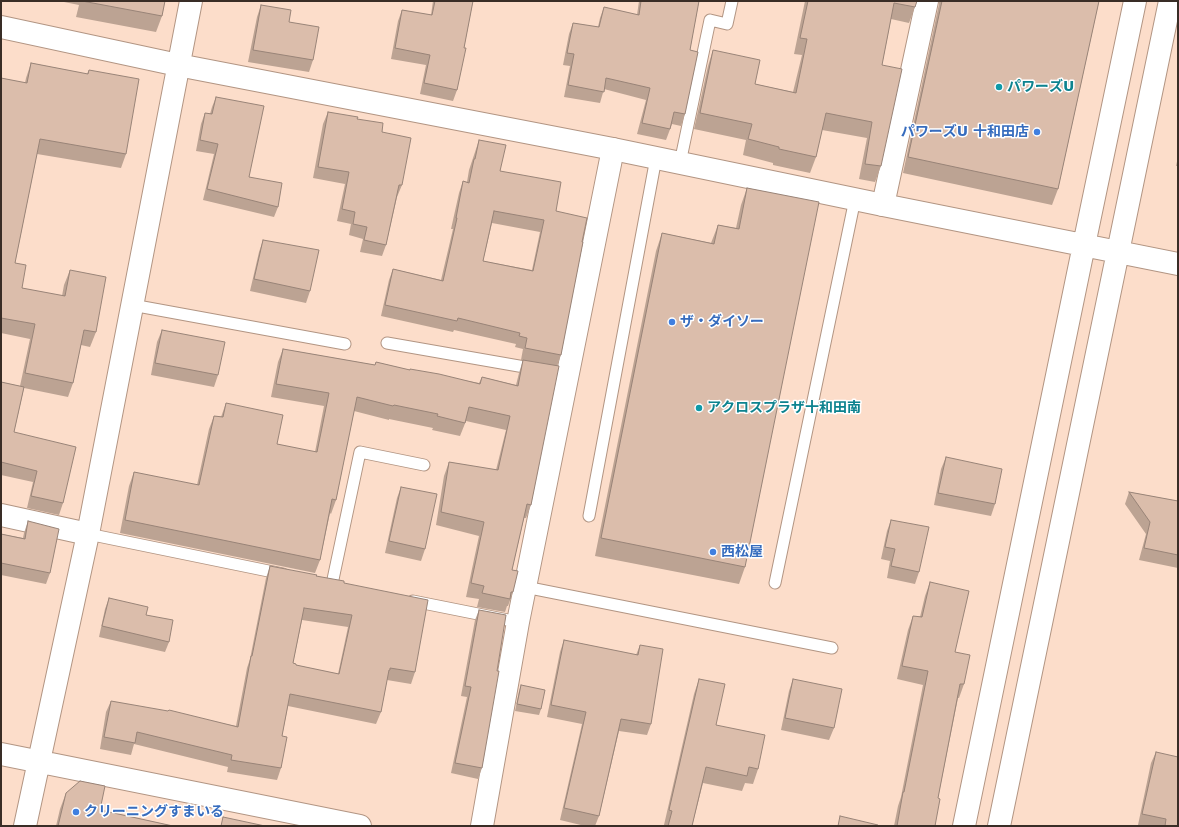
<!DOCTYPE html>
<html>
<head>
<meta charset="utf-8">
<style>
  body { margin:0 }
  #map { position:relative; width:1179px; height:827px; overflow:hidden; background:#fcddca; font-family:"DejaVu Sans",sans-serif }
  canvas { display:block }
  .frame { position:absolute; inset:0; border:2px solid #392d26; pointer-events:none }
</style>
</head>
<body>
<div id="map">
<canvas width="1179" height="827"></canvas>
<div class="frame"></div>
</div>
<script>
const g = document.querySelector('canvas').getContext('2d');
g.lineJoin = 'round';
const shape = rows => new Path2D(rows.map(r => 'M' + r).join(''));
function stroke(path, color, width, dash) { g.strokeStyle = color; g.lineWidth = width; g.lineCap = dash ? 'butt' : 'round'; g.setLineDash(dash || []); g.stroke(path); }
function paint(path, color) { g.fillStyle = color; g.fill(path, 'evenodd'); }
function write(font, color, halo, rows, align = 'center') {
  g.font = font + ' "DejaVu Sans","Noto Sans JP",sans-serif'; g.lineWidth = 3; g.setLineDash([]); g.textBaseline = 'middle'; g.strokeStyle = halo; g.fillStyle = color; for (const [text, x, y, turn = 0] of rows) {
    g.save(); g.translate(x, y); g.rotate((+turn || 0) * Math.PI / 180); g.textAlign = isNaN(turn) ? turn : align; if (halo) g.strokeText(text, 0, 0); g.fillText(text, 0, 0); g.restore();
  }
}
const lane = shape([
  [680,163,710,20,727,24,732,1],
  [132,305,345,344],
  [387,343,536,369],
  [589,516,656,158],
  [88,534,283,574],
  [775,583,855,199],
  [332,584,360,452,424,465],
  [525,587,832,648],
  [413,601,518,622]
]);
const street = shape([
  [883,205,927,1],
  [1,515,88,534],
  [482,826,518,622,613,149]
]);
const secondary = shape([
  [1,27,178,65,613,149,883,205,1178,264],
  [1,754,360,826],
  [25,826,88,534,191,1],
  [964,826,1084,245,1135,1],
  [999,826,1170,1]
]);
stroke(lane, '#b29583', 13);
stroke(street, '#b29583', 24);
stroke(secondary, '#b29583', 24);
stroke(lane, '#fff', 11);
stroke(street, '#fff', 22);
stroke(secondary, '#fff', 22);
paint(shape([
  [59,1,165,1,162,16,156,32,76,17,79,5],
  [433,1,473,1,464,48,457,90,453,101,420,94,426,65,391,59,398,21,402,10,431,15],
  [639,1,699,1,690,50,685,114,681,126,672,124,666,140,637,134,646,100,604,89,600,103,564,97,570,66,563,65,569,34,573,23,598,27,600,18,604,7,637,15],
  [805,1,917,1,915,7,909,23,891,19,882,65,881,166,875,182,859,179,867,138,822,130,816,157,810,173,773,165,773,163,743,155,746,140,694,129,708,66,713,50,755,84,793,92,802,55,794,54],
  [939,1,1099,1,1058,189,1052,205,903,173,939,4],
  [261,5,289,22,313,60,309,72,248,62,257,17],
  [31,63,87,74,89,70,126,154,121,168,37,154,15,263,22,288,62,296,64,285,70,270,96,332,90,347,81,345,73,383,68,397,24,388,14,432,63,503,59,515,27,508,33,482,1,475,1,382,20,386,30,339,1,333,1,78,25,83,26,78],
  [216,97,249,177,278,207,274,217,203,200,214,154,196,151,201,124,205,113,210,114,212,107],
  [328,112,357,119,382,132,402,185,397,197,386,245,382,256,360,252,363,239,349,235,351,224,337,221,345,184,313,178,323,124],
  [479,140,500,171,556,211,582,242,561,355,557,366,531,505,526,518,524,518,512,570,513,592,508,606,507,606,505,612,477,607,479,599,466,597,479,536,436,525,444,476,449,462,496,470,506,430,466,421,460,436,432,430,433,428,389,419,389,420,354,411,336,500,331,514,330,513,320,560,315,573,120,533,129,486,134,472,197,485,209,429,214,416,221,417,226,403,277,444,315,452,324,406,271,397,278,362,283,349,375,365,376,362,409,370,479,383,482,377,516,385,519,373,523,360,521,360,523,349,515,347,516,344,454,330,453,332,381,316,389,280,393,269,441,280,453,229,451,229,459,193,463,181,467,182,469,170],
  [492,223,540,232,532,270,483,261],
  [1178,157,1178,166,1176,166],
  [747,188,745,567,739,584,595,556,656,251,662,233,711,243,718,225,736,228,741,205],
  [263,240,310,291,306,303,250,291,259,252],
  [162,330,218,375,214,387,151,375,157,342],
  [946,457,995,504,991,516,934,505,941,469],
  [401,487,425,549,421,561,385,553,397,498],
  [1129,492,1178,501,1178,568,1139,560,1146,534,1125,504],
  [891,520,919,572,915,584,887,578,890,561,881,559,887,531],
  [28,521,50,573,46,584,1,575,1,534,23,538,24,533],
  [270,566,344,583,415,672,411,684,387,680,381,712,376,724,288,706,282,736,281,768,277,780,227,772,228,767,134,744,131,755,100,749,106,712,111,701,236,726,247,668,250,659,266,578],
  [302,620,348,627,338,674,296,665,293,663],
  [930,582,955,652,964,684,959,698,958,698,938,798,935,826,894,826,898,806,901,797,923,685,897,679,908,630,913,616,920,617,925,596],
  [109,598,146,615,169,642,165,652,99,637,105,609],
  [479,610,497,671,482,768,478,779,451,773,467,697,461,696,475,620],
  [564,640,636,655,640,645,651,724,647,735,619,731,599,816,595,826,585,826,560,820,582,724,547,717,560,652],
  [699,679,716,725,758,769,753,784,745,783,742,791,703,783,692,826,667,826,664,825,694,694],
  [793,679,834,728,829,740,781,730,789,691],
  [521,685,541,709,539,715,515,711,519,691],
  [1156,752,1178,826,1140,826,1138,825,1151,763],
  [66,793,100,810,173,826,56,826,60,809]
]), '#bca393');
const building = shape([
  [82,1,165,1,162,16,82,1],
  [435,1,473,1,464,48,466,48,457,90,424,83,430,55,395,48,402,10,432,15,435,1],
  [641,1,699,1,690,50,698,52,685,114,674,112,670,129,642,123,650,88,606,78,604,92,568,85,574,54,567,53,573,23,599,27,604,7,639,15,641,1],
  [808,1,917,1,915,7,894,3,882,65,902,69,881,166,865,164,872,122,826,113,816,157,779,149,779,147,748,139,752,124,700,113,713,50,760,60,755,84,796,93,807,39,800,38,808,1],
  [942,1,1099,1,1058,189,908,157,942,1],
  [261,5,291,10,289,22,319,27,313,60,253,50,261,5],
  [31,63,88,74,89,70,139,79,126,154,40,139,15,263,26,265,22,288,65,296,70,270,106,277,96,332,84,330,73,383,25,373,35,324,1,318,1,78,27,83,31,63],
  [216,97,264,106,249,177,282,183,278,207,207,189,218,144,200,140,205,113,212,114,216,97],
  [328,112,358,117,357,119,383,123,382,132,411,138,402,185,399,185,386,245,364,240,367,227,353,224,355,212,342,209,349,172,318,167,328,112],
  [479,140,506,145,500,171,561,182,556,211,587,218,582,242,583,242,561,355,525,348,527,338,519,336,520,333,458,318,457,321,385,305,393,269,443,281,457,218,456,218,463,181,469,183,474,159,475,159,479,140],
  [494,211,544,220,533,271,483,261,494,211],
  [747,188,819,202,745,567,601,538,662,233,714,244,718,225,739,229,747,188],
  [263,240,319,250,310,291,254,279,263,240],
  [162,330,225,342,218,375,155,363,162,330],
  [283,349,375,365,376,362,410,370,410,369,439,374,480,384,482,377,518,386,523,360,559,366,531,505,527,504,512,570,518,571,513,592,511,592,510,599,482,593,484,586,471,583,484,522,441,512,449,462,498,470,510,416,469,407,465,423,437,416,438,414,394,405,393,406,357,397,336,500,332,499,320,560,125,520,134,472,199,485,214,416,223,417,226,403,283,415,277,444,317,452,329,393,276,384,283,349],
  [1,382,24,387,14,432,76,447,63,503,31,496,37,471,1,462,1,382],
  [946,457,1002,469,995,504,938,493,946,457],
  [401,487,437,494,425,549,389,541,401,487],
  [1129,492,1178,501,1178,555,1144,548,1150,522,1129,492],
  [891,520,929,527,919,572,891,566,895,549,885,547,891,520],
  [28,521,59,529,50,573,1,563,1,534,25,539,28,521],
  [270,566,317,575,316,576,344,581,344,583,428,600,415,672,390,668,390,670,389,670,381,712,290,694,282,736,287,737,281,768,231,760,232,755,137,732,135,743,104,737,111,701,168,711,169,710,238,727,251,656,252,656,270,566],
  [304,608,352,615,339,674,296,665,296,664,293,663,304,608],
  [930,582,969,591,955,652,970,655,964,684,960,684,938,798,940,799,935,826,897,826,903,792,904,792,928,671,902,666,913,616,922,617,930,582],
  [109,598,148,607,146,615,173,620,169,642,102,626,109,598],
  [479,610,506,615,497,671,499,671,482,768,455,763,471,687,465,686,479,610],
  [564,640,638,655,640,645,663,649,651,724,621,719,599,816,564,808,586,712,551,705,564,640],
  [699,679,725,684,716,725,765,735,758,769,749,767,747,776,706,767,692,826,668,826,672,811,669,810,699,679],
  [793,679,842,689,834,728,785,718,793,679],
  [521,685,545,690,541,709,517,704,521,685],
  [1156,752,1178,757,1178,826,1165,826,1166,819,1142,814,1156,752],
  [80,781,105,786,100,810,173,826,58,826,66,793,80,781],
  [840,816,878,825,878,826,838,826,840,816],
  [223,817,265,826,221,826,223,817]
]);
paint(building, '#dbbdab');
stroke(building, '#998478', 1);
for (const [x, y, r, color] of [
  [999,87,4,"#0f9aa8"],
  [1037,132,4,"#3f7fe0"],
  [672,322,4,"#3f7fe0"],
  [699,408,4,"#0f9aa8"],
  [713,552,4,"#3f7fe0"],
  [76,812,4,"#3f7fe0"]
]) { const dot = new Path2D(); dot.arc(x, y, r, 0, 2 * Math.PI); g.fillStyle = color; g.fill(dot); stroke(dot, '#fff', 1.5); }
write('bold 14px', '#0d838f', '#fff', [
  ["パワーズU",1007,87],
  ["アクロスプラザ十和田南",707,408]
], 'left');
write('bold 14px', '#366cbe', '#fff', [
  ["パワーズU 十和田店",1029,132,"right"],
  ["ザ・ダイソー",680,322],
  ["西松屋",721,552],
  ["クリーニングすまいる",84,812]
], 'left');
</script>
</body>
</html>
